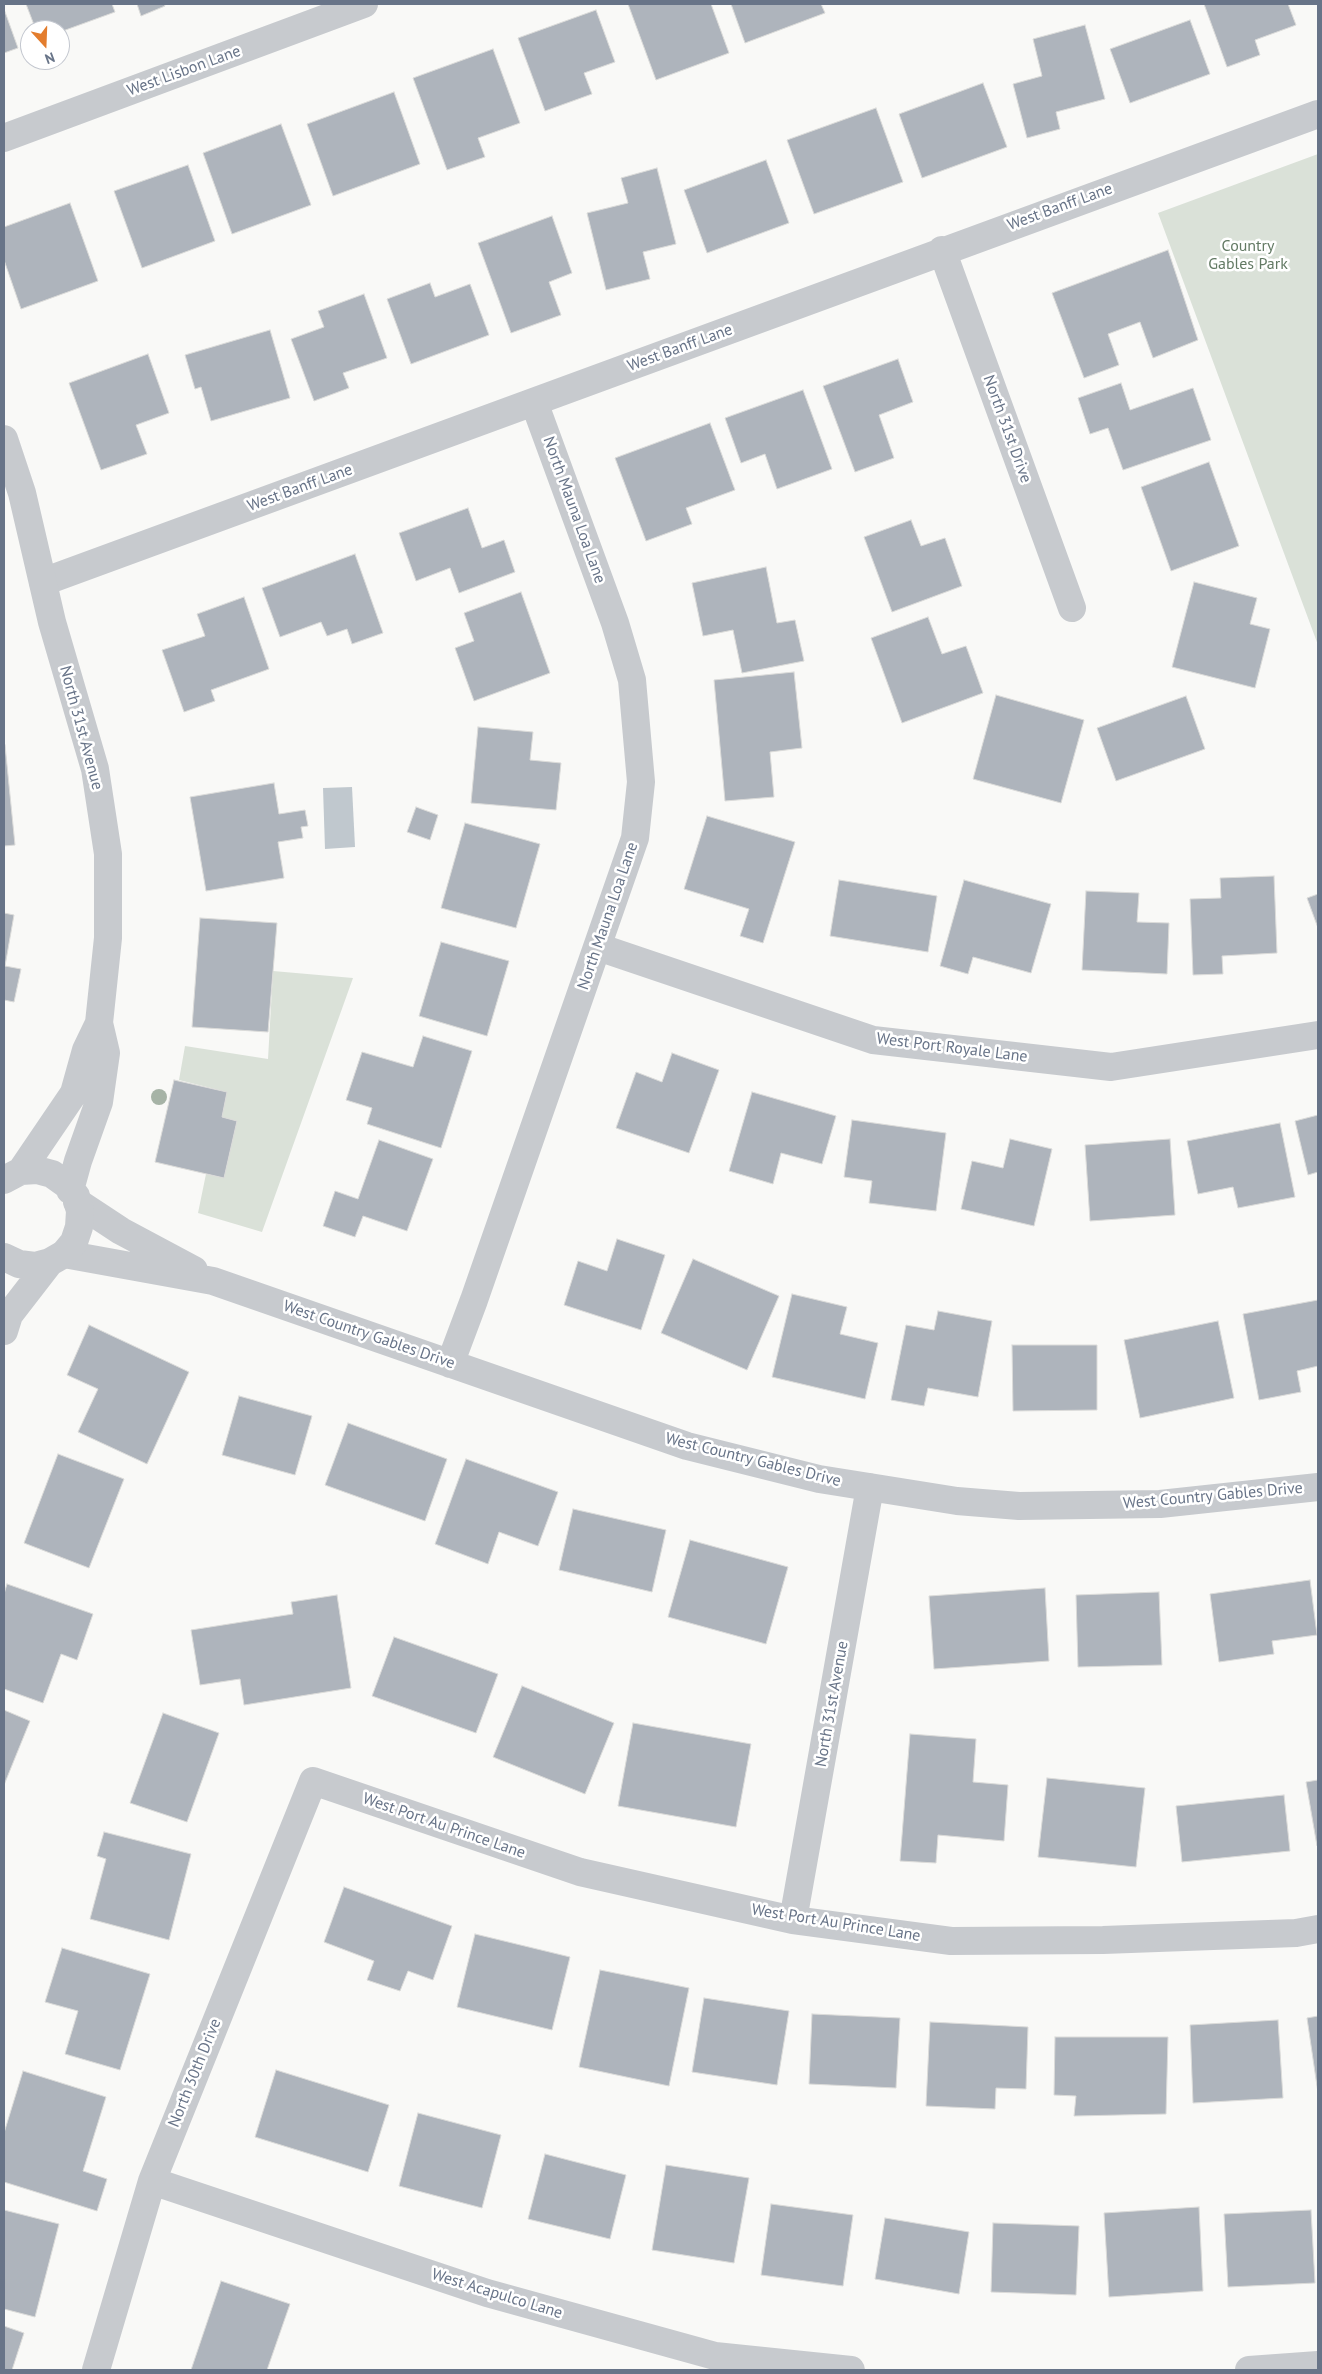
<!DOCTYPE html>
<html>
<head>
<meta charset="utf-8">
<style>
  body { margin:0 }
  #map { position:relative; width:1322px; height:2374px; overflow:hidden; background:#f9f9f7; font-family:"PT Sans",sans-serif }
  canvas { display:block }
  .frame { position:absolute; inset:0; border:5px solid #687488; pointer-events:none }
  .north { position:absolute; left:20px; top:20px; width:50px; height:50px; box-sizing:border-box; background:#fff; border:1px solid #c3c7cf; border-radius:50%; rotate:160deg; font-size:14px; font-weight:700; line-height:20px; text-align:center; color:#687488 }
  .north::after { content:''; display:block; margin:auto; width:18px; height:22px; background:#e37d2e; clip-path:polygon(50% 0,100% 100%,50% 72%,0 100%) }
</style>
</head>
<body>
<div id="map">
<canvas width="1322" height="2374"></canvas>
<div class="frame"></div>
<div class="north">N</div>
</div>
<script>
const g = document.querySelector('canvas').getContext('2d');
g.lineJoin = 'round';
function paint(path, color) { g.fillStyle = color; g.fill(path, 'evenodd'); }
const shape = rows => new Path2D(rows.map(r => 'M' + r).join(''));
function stroke(path, color, width, dash) { g.strokeStyle = color; g.lineWidth = width; g.lineCap = dash ? 'butt' : 'round'; g.setLineDash(dash || []); g.stroke(path); }
function write(font, color, halo, rows, align = 'center') {
  g.font = font + ' "PT Sans",sans-serif'; g.lineWidth = 5; g.setLineDash([]); g.textBaseline = 'middle'; g.strokeStyle = halo; g.fillStyle = color; for (const [text, x, y, turn = 0] of rows) {
    g.save(); g.translate(x, y); g.rotate((+turn || 0) * Math.PI / 180); g.textAlign = isNaN(turn) ? turn : align; if (halo) g.strokeText(text, 0, 0); g.fillText(text, 0, 0); g.restore();
  }
}
paint(shape([
  [1318,154,1318,645,1158,213],
  [273,971,353,978,262,1232,198,1213,206,1174,224,1178,237,1121,222,1117,227,1092,179,1080,185,1046,268,1059]
]), '#dae1d8');
paint(shape([
  [352,787,355,847,325,849,323,788]
]), '#c0c8ce');
const building = shape([
  [26,4,112,4,115,12,60,32,60,30,36,30,26,4],
  [137,4,164,4,165,6,141,16,137,4],
  [628,4,711,4,729,53,656,80,628,4],
  [731,4,821,4,825,13,745,43,731,4],
  [1204,4,1288,4,1296,25,1255,40,1260,55,1227,67,1204,4],
  [4,9,18,48,4,53,4,9],
  [596,10,615,62,584,73,592,94,545,111,518,38,596,10],
  [1190,20,1210,74,1130,103,1110,49,1190,20],
  [1085,25,1105,99,1056,112,1060,129,1027,138,1013,84,1042,76,1033,39,1085,25],
  [493,49,520,123,478,138,485,157,447,170,413,78,493,49],
  [983,83,1007,147,922,178,899,114,983,83],
  [394,92,420,164,333,196,307,124,394,92],
  [876,108,903,182,814,214,787,140,876,108],
  [281,124,311,205,232,234,203,153,281,124],
  [766,160,789,223,707,253,684,190,766,160],
  [188,165,215,241,142,268,114,191,188,165],
  [657,168,676,244,643,252,650,279,606,290,587,213,628,203,621,178,657,168],
  [70,203,98,281,21,309,4,260,4,227,70,203],
  [552,216,572,273,549,282,561,315,511,333,478,243,552,216],
  [1168,250,1198,340,1153,358,1140,322,1108,334,1119,365,1084,378,1052,293,1168,250],
  [430,283,435,297,470,284,489,335,411,364,387,299,430,283],
  [364,294,387,358,343,373,349,388,314,401,291,339,324,327,318,311,364,294],
  [270,330,290,398,211,421,201,387,195,389,185,355,270,330],
  [148,354,169,413,136,425,147,454,101,470,69,383,148,354],
  [898,359,913,402,879,415,894,458,855,472,823,386,898,359],
  [1121,383,1130,410,1193,388,1211,440,1123,470,1108,428,1090,434,1078,398,1121,383],
  [803,390,832,469,777,489,765,454,741,463,725,418,803,390],
  [710,423,735,490,686,508,692,524,646,541,615,458,710,423],
  [1209,462,1239,546,1171,571,1141,487,1209,462],
  [468,508,482,548,504,540,515,572,459,593,450,568,416,581,399,533,468,508],
  [911,520,921,546,945,538,962,586,892,612,864,537,911,520],
  [355,554,383,633,352,644,347,629,327,636,321,622,280,637,262,588,355,554],
  [766,567,777,623,795,620,804,661,742,673,733,630,703,636,692,583,766,567],
  [1194,582,1257,598,1250,624,1270,629,1255,688,1172,667,1194,582],
  [521,592,550,673,474,701,455,648,474,641,464,613,521,592],
  [244,597,269,669,211,690,215,701,184,712,162,650,205,636,197,614,244,597],
  [928,617,942,654,966,646,983,693,902,723,871,638,928,617],
  [794,672,802,748,770,752,774,797,725,801,714,680,794,672],
  [996,695,1084,720,1061,803,973,779,996,695],
  [1186,696,1205,749,1116,781,1097,728,1186,696],
  [478,727,533,732,530,760,561,763,556,810,471,803,478,727],
  [5,745,15,845,4,846,4,745,5,745],
  [274,783,279,814,305,810,308,826,301,827,303,838,278,842,284,878,206,891,190,797,274,783],
  [416,807,438,815,430,840,407,832,416,807],
  [707,816,795,842,763,943,740,936,749,909,684,889,707,816],
  [465,823,540,844,516,928,441,908,465,823],
  [1274,876,1277,953,1222,956,1223,974,1193,975,1190,899,1221,898,1220,878,1274,876],
  [839,880,937,896,928,952,830,936,839,880],
  [964,880,1051,904,1031,973,973,957,968,974,940,966,964,880],
  [1086,891,1139,893,1137,922,1169,923,1167,974,1082,970,1086,891],
  [1318,894,1318,928,1307,898,1318,894],
  [4,913,14,915,5,966,21,969,14,1002,4,1000,4,913],
  [200,918,277,923,268,1032,192,1027,200,918],
  [441,942,509,961,487,1036,419,1016,441,942],
  [423,1036,472,1051,441,1148,367,1124,372,1108,346,1100,362,1052,413,1067,423,1036],
  [672,1053,719,1070,689,1153,616,1128,636,1072,662,1082,672,1053],
  [174,1080,227,1092,222,1117,237,1121,224,1178,155,1162,174,1080],
  [752,1092,836,1116,822,1164,781,1153,773,1184,729,1171,752,1092],
  [1318,1115,1318,1172,1308,1175,1295,1121,1318,1115],
  [852,1120,946,1133,936,1211,869,1203,872,1181,844,1177,852,1120],
  [1280,1123,1295,1197,1238,1208,1233,1187,1198,1194,1187,1141,1280,1123],
  [1010,1139,1052,1149,1034,1226,961,1209,972,1161,1003,1168,1010,1139],
  [1170,1139,1175,1215,1090,1221,1085,1145,1170,1139],
  [379,1140,433,1159,407,1231,363,1216,355,1237,323,1226,335,1191,358,1199,379,1140],
  [617,1239,665,1255,641,1330,564,1305,578,1261,607,1271,617,1239],
  [693,1259,779,1296,747,1370,661,1333,693,1259],
  [792,1294,847,1307,840,1334,878,1343,865,1399,772,1377,792,1294],
  [1318,1300,1318,1366,1297,1371,1301,1392,1259,1400,1243,1314,1318,1300],
  [938,1311,992,1321,978,1397,928,1388,924,1406,891,1400,906,1325,934,1330,938,1311],
  [1218,1321,1234,1398,1140,1418,1124,1340,1218,1321],
  [89,1325,189,1372,147,1464,78,1432,98,1389,67,1375,89,1325],
  [1012,1345,1097,1345,1097,1410,1013,1411,1012,1345],
  [239,1396,312,1416,295,1475,222,1455,239,1396],
  [348,1423,447,1459,425,1521,325,1485,348,1423],
  [58,1454,124,1479,89,1568,24,1543,58,1454],
  [466,1459,558,1492,538,1546,499,1532,488,1564,435,1544,466,1459],
  [573,1509,666,1530,652,1592,559,1570,573,1509],
  [690,1540,788,1567,766,1644,668,1617,690,1540],
  [1310,1580,1317,1635,1272,1641,1274,1654,1219,1662,1210,1594,1310,1580],
  [7,1584,93,1614,77,1660,61,1654,43,1703,4,1689,4,1594,7,1584],
  [1045,1588,1049,1661,934,1669,929,1596,1045,1588],
  [1159,1592,1162,1665,1078,1667,1076,1595,1159,1592],
  [337,1595,351,1688,244,1705,240,1679,200,1685,191,1630,293,1614,291,1602,337,1595],
  [394,1637,498,1674,476,1733,372,1696,394,1637],
  [522,1686,614,1723,585,1794,493,1757,522,1686],
  [4,1710,30,1721,4,1785,4,1710],
  [163,1713,219,1733,187,1822,130,1803,163,1713],
  [633,1723,751,1744,736,1827,618,1806,633,1723],
  [910,1734,976,1739,973,1782,1008,1785,1004,1841,938,1835,936,1863,900,1861,910,1734],
  [1047,1778,1145,1788,1136,1867,1038,1857,1047,1778],
  [1318,1780,1318,1846,1317,1846,1306,1782,1318,1780],
  [1284,1795,1290,1851,1182,1862,1176,1806,1284,1795],
  [104,1832,191,1854,169,1940,90,1919,106,1859,97,1856,104,1832],
  [344,1887,452,1926,433,1980,408,1971,400,1991,367,1980,374,1961,324,1942,344,1887],
  [475,1934,570,1957,552,2030,457,2007,475,1934],
  [62,1948,150,1974,120,2070,65,2054,78,2011,45,2002,62,1948],
  [600,1970,689,1988,669,2086,579,2067,600,1970],
  [704,1998,789,2011,777,2085,692,2072,704,1998],
  [812,2014,900,2018,896,2088,809,2084,812,2014],
  [1318,2016,1318,2093,1307,2018,1318,2016],
  [1278,2020,1283,2098,1193,2103,1190,2025,1278,2020],
  [930,2022,1028,2027,1026,2089,996,2088,995,2109,926,2106,930,2022],
  [1055,2037,1168,2037,1166,2114,1074,2116,1076,2096,1054,2095,1055,2037],
  [276,2070,389,2105,368,2172,255,2137,276,2070],
  [23,2071,106,2097,83,2171,107,2179,97,2211,4,2182,4,2133,23,2071],
  [418,2113,501,2135,482,2208,399,2186,418,2113],
  [545,2154,626,2175,610,2239,528,2219,545,2154],
  [666,2165,749,2178,734,2263,652,2250,666,2165],
  [771,2204,853,2215,843,2286,761,2275,771,2204],
  [1199,2207,1203,2291,1109,2297,1104,2213,1199,2207],
  [4,2210,59,2224,35,2317,4,2309,4,2210],
  [1311,2210,1315,2283,1228,2287,1224,2214,1311,2210],
  [885,2218,969,2232,959,2294,875,2279,885,2218],
  [993,2223,1079,2226,1076,2295,991,2292,993,2223],
  [221,2281,290,2304,267,2370,191,2370,221,2281],
  [4,2326,24,2333,12,2370,4,2370,4,2326]
]);
paint(building, '#aeb4bc');
stroke(building, '#dbdbd9', 1);
stroke(shape([
  [4,138,364,4],
  [942,250,1072,608],
  [43,582,1318,114],
  [598,947,873,1040,1111,1067,1318,1035],
  [77,1202,121,1231,194,1270],
  [64,1254,213,1281,687,1446,819,1479,957,1501,1019,1506,1160,1504,1318,1487],
  [450,1364,474,1300,635,838,641,782,632,680,615,623,534,402],
  [793,1920,870,1487],
  [152,2181,487,2293,715,2356,851,2370],
  [96,2370,152,2181,313,1781,580,1872,793,1920,951,1941,1103,1940,1296,1933,1318,1929],
  [1249,2370,1318,2365]
]), '#c7cace', 28);
stroke(shape([
  [4,439,22,493,52,622,95,769,108,854,108,938,99,1023,106,1053,99,1102,78,1161,70,1190],
  [21,1171,74,1093,86,1050,99,1023],
  [4,1180,21,1171,37,1170,52,1174,66,1184,76,1196,80,1211,79,1227,74,1242,64,1254,50,1262,35,1266,19,1264,4,1257],
  [4,1331,9,1315,50,1262]
]), '#c7cace', 28);
g.fillStyle = '#a6b3a6';
for (const [x, y] of [
  [159,1097]
]) { g.beginPath(); g.arc(x, y, 8, 0, 2 * Math.PI); g.fill(); }
write('16px', '#687488', '#fff', [
  ["West Lisbon Lane",184,71,-20],
  ["West Banff Lane",1060,207,-20],
  ["West Banff Lane",680,348,-20],
  ["North 31st Drive",1007,429,70],
  ["West Banff Lane",300,488,-20],
  ["North Mauna Loa Lane",574,510,70],
  ["North 31st Avenue",81,728,75],
  ["North Mauna Loa Lane",608,916,-71],
  ["West Port Royale Lane",952,1048,7],
  ["West Country Gables Drive",369,1335,19],
  ["West Country Gables Drive",753,1460,14],
  ["West Country Gables Drive",1213,1496,-5],
  ["North 31st Avenue",832,1704,-80],
  ["West Port Au Prince Lane",444,1826,19],
  ["West Port Au Prince Lane",836,1923,9],
  ["North 30th Drive",195,2073,-68],
  ["West Acapulco Lane",497,2294,17]
]);
write('16px', '#637a64', '#fff', [
  ["Country",1248,246],
  ["Gables Park",1248,264]
]);
</script>
</body>
</html>
